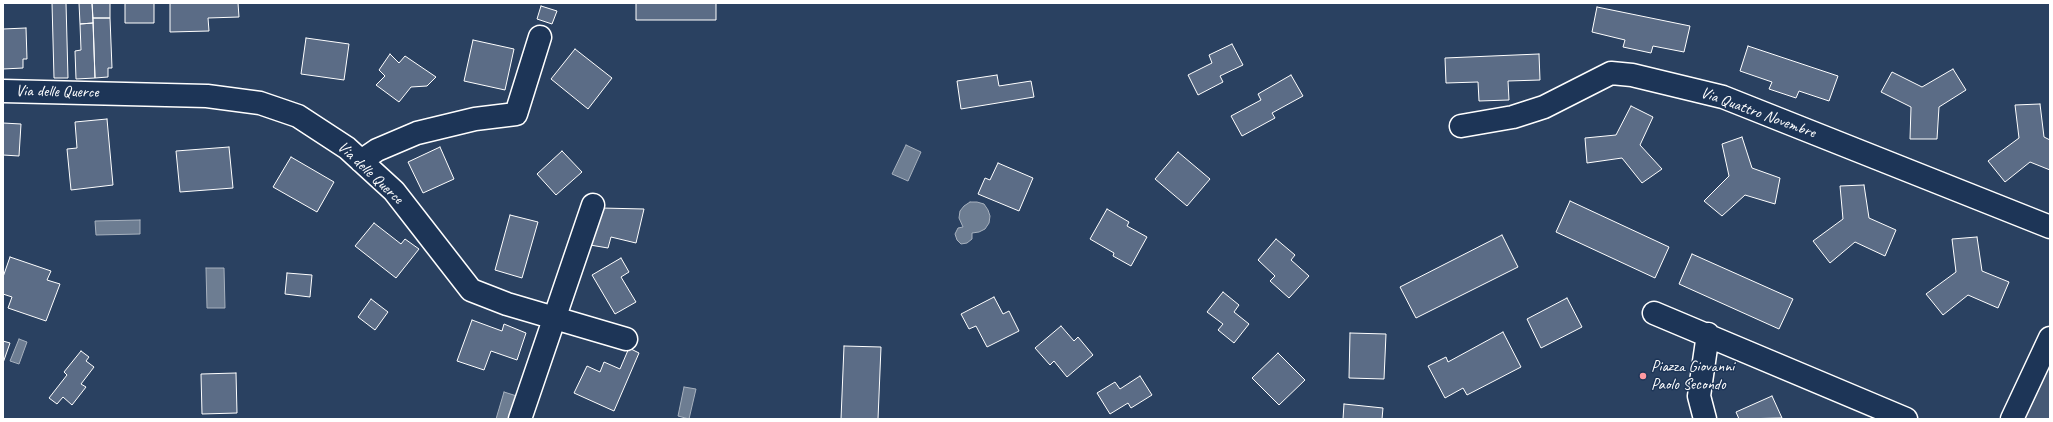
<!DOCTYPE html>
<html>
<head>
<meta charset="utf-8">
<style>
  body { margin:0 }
  #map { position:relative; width:2053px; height:422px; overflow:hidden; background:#2a4161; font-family:Caveat,sans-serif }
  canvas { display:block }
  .frame { position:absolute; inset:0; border:4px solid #fff; pointer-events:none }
</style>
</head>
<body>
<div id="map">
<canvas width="2053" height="422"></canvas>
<div class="frame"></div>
</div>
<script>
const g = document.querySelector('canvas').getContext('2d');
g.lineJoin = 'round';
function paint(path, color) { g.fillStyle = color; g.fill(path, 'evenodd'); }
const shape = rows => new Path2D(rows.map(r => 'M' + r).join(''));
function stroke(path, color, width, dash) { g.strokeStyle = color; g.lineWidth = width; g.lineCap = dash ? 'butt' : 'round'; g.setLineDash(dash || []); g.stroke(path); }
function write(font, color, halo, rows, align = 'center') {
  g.font = font + ' Caveat,sans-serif'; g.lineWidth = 3; g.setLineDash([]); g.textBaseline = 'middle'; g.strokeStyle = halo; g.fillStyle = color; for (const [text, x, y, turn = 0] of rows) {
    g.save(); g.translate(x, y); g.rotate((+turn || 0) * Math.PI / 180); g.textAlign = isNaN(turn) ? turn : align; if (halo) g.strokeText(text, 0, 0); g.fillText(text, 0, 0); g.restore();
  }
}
paint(shape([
  [2050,367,2050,419,2026,419]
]), '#465975');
const water = shape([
  [906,145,921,152,908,181,892,174,906,145],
  [970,202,977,202,984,204,988,210,990,216,989,223,985,229,979,232,972,233,972,239,967,243,961,244,957,240,955,234,958,228,963,227,959,218,960,211,964,206,970,202],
  [140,220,140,234,96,235,95,221,140,220],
  [206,268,224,268,225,308,207,308,206,268],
  [19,339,27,342,19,364,10,361,19,339],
  [684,387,696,389,689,419,678,416,684,387],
  [504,392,520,397,514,419,496,419,504,392]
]);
paint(water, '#6d7d92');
stroke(water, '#a7b1be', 1);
const building = shape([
  [52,3,66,3,68,78,54,78,52,3],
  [79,3,92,3,93,23,80,24,79,3],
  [92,3,110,3,110,18,93,18,92,3],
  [125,3,154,3,154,23,125,23,125,3],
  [170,3,238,3,239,17,208,18,209,31,170,32,170,3],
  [636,3,716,3,716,20,636,20,636,3],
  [541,6,557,11,552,24,537,19,541,6],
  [1597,7,1690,26,1684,52,1653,46,1651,53,1623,47,1625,40,1592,32,1597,7],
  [93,18,110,18,112,68,108,68,108,77,95,78,93,18],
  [93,23,95,78,76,79,75,51,81,50,80,24,93,23],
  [26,28,27,59,23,59,23,68,3,69,3,29,26,28],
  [306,38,349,44,344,80,301,74,306,38],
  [473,40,514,49,505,90,464,81,473,40],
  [1232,44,1243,65,1220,76,1223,82,1198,95,1188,75,1212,63,1209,55,1232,44],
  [1748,46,1838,76,1829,101,1799,91,1796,98,1769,89,1772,82,1740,71,1748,46],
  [575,49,612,78,588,109,551,79,575,49],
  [390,54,399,63,405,56,436,77,427,86,411,87,399,102,376,85,385,76,379,70,390,54],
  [1539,54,1540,80,1508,81,1509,100,1479,101,1478,82,1446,83,1445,58,1539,54],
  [1953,69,1966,90,1939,107,1937,139,1910,139,1911,107,1881,92,1892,72,1922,87,1953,69],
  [997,75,999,86,1031,81,1034,97,961,109,957,81,997,75],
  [1291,75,1303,96,1272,113,1275,118,1242,136,1231,116,1261,100,1258,94,1291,75],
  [2040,104,2044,137,2050,140,2050,170,2030,162,2005,182,1988,161,2019,138,2015,105,2040,104],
  [1631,106,1653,117,1640,145,1662,169,1642,183,1622,158,1587,163,1585,138,1616,135,1631,106],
  [107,119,113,185,71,190,67,149,77,148,75,122,107,119],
  [3,123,21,124,19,156,3,155,3,123],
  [1742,137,1752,168,1780,178,1775,204,1745,195,1722,216,1704,201,1729,176,1722,144,1742,137],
  [229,147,233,188,180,192,176,151,229,147],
  [440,147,454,179,423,193,408,162,440,147],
  [562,151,582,172,556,195,537,174,562,151],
  [1178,152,1210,179,1187,206,1155,179,1178,152],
  [291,157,334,182,317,212,273,187,291,157],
  [998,163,1033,178,1019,211,978,194,985,178,990,180,998,163],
  [1864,185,1869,218,1896,230,1885,256,1855,242,1830,263,1813,241,1843,219,1840,186,1864,185],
  [1570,201,1669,247,1655,278,1556,232,1570,201],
  [601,208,644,209,636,243,611,237,608,248,590,245,601,208],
  [1107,209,1129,222,1127,226,1147,237,1131,266,1113,256,1114,253,1090,239,1107,209],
  [510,215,538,222,522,278,495,270,510,215],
  [374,223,401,244,405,239,419,249,396,278,355,246,374,223],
  [1502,235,1518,267,1416,318,1400,287,1502,235],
  [1977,237,1982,271,2009,282,1998,308,1968,295,1943,315,1926,294,1956,272,1952,239,1977,237],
  [1276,239,1295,255,1291,260,1309,276,1289,298,1270,281,1275,276,1258,260,1276,239],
  [1692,254,1793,299,1779,329,1679,284,1692,254],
  [10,257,51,271,47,280,60,284,46,321,8,308,12,297,3,294,3,277,10,257],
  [621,258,629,272,621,277,636,302,615,314,592,275,621,258],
  [287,273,312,275,310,297,285,294,287,273],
  [1223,292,1239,305,1234,312,1249,324,1234,343,1218,330,1223,324,1207,312,1223,292],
  [994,297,1003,314,1009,311,1019,331,987,347,976,326,969,329,961,314,994,297],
  [1567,298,1582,327,1541,348,1527,319,1567,298],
  [371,299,388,312,375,330,358,317,371,299],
  [472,320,502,331,504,324,526,333,517,360,491,351,484,370,457,361,472,320],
  [1061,326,1074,341,1078,337,1093,355,1067,377,1054,361,1050,365,1035,348,1061,326],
  [1503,332,1521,367,1467,395,1463,388,1445,398,1428,366,1446,357,1448,362,1503,332],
  [1350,333,1386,334,1384,379,1349,378,1350,333],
  [3,341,10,343,3,363,3,341],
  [844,346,881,347,878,419,841,419,844,346],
  [629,348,639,353,614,411,574,393,587,366,600,372,604,362,620,369,629,348],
  [81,351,89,357,86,361,94,367,81,384,86,387,72,405,63,397,57,404,49,398,67,375,64,372,81,351],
  [1278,353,1305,380,1279,405,1252,378,1278,353],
  [236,373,237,413,202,414,201,374,236,373],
  [1140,376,1152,395,1131,408,1128,403,1110,414,1097,393,1115,382,1120,389,1140,376],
  [1772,396,1782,418,1739,419,1736,412,1772,396],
  [1344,404,1383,408,1382,419,1343,419,1344,404]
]);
paint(building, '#5b6c86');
stroke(building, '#fff', 1);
const minor = shape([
  [3,91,207,96,260,103,298,116,347,148,394,191,471,290,507,304,626,339],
  [1461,126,1513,117,1544,107,1611,73,1632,75,1723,97,2050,227],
  [361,161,377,150,417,133,475,119,516,114,540,37],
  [1654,313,1906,419],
  [520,419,593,205],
  [1705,419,1699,396,1708,334]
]);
const secondary = shape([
  [2012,419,2050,338]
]);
stroke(minor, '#fff', 25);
stroke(secondary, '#fff', 25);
stroke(minor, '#1d3557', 22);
stroke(secondary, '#1d3557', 22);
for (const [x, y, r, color] of [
  [1643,376,4,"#ff9aa2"]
]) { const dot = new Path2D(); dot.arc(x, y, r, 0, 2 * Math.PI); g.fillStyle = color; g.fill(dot); stroke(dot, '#1d3557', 1.5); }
write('16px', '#fff', '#1d3557', [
  ["Via delle Querce",57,92,1],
  ["Via Quattro Novembre",1758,113,20],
  ["Via delle Querce",370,173,43]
]);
write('16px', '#fff', '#1d3557', [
  ["Piazza Giovanni",1651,367],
  ["Paolo Secondo",1651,385]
], 'left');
</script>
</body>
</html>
